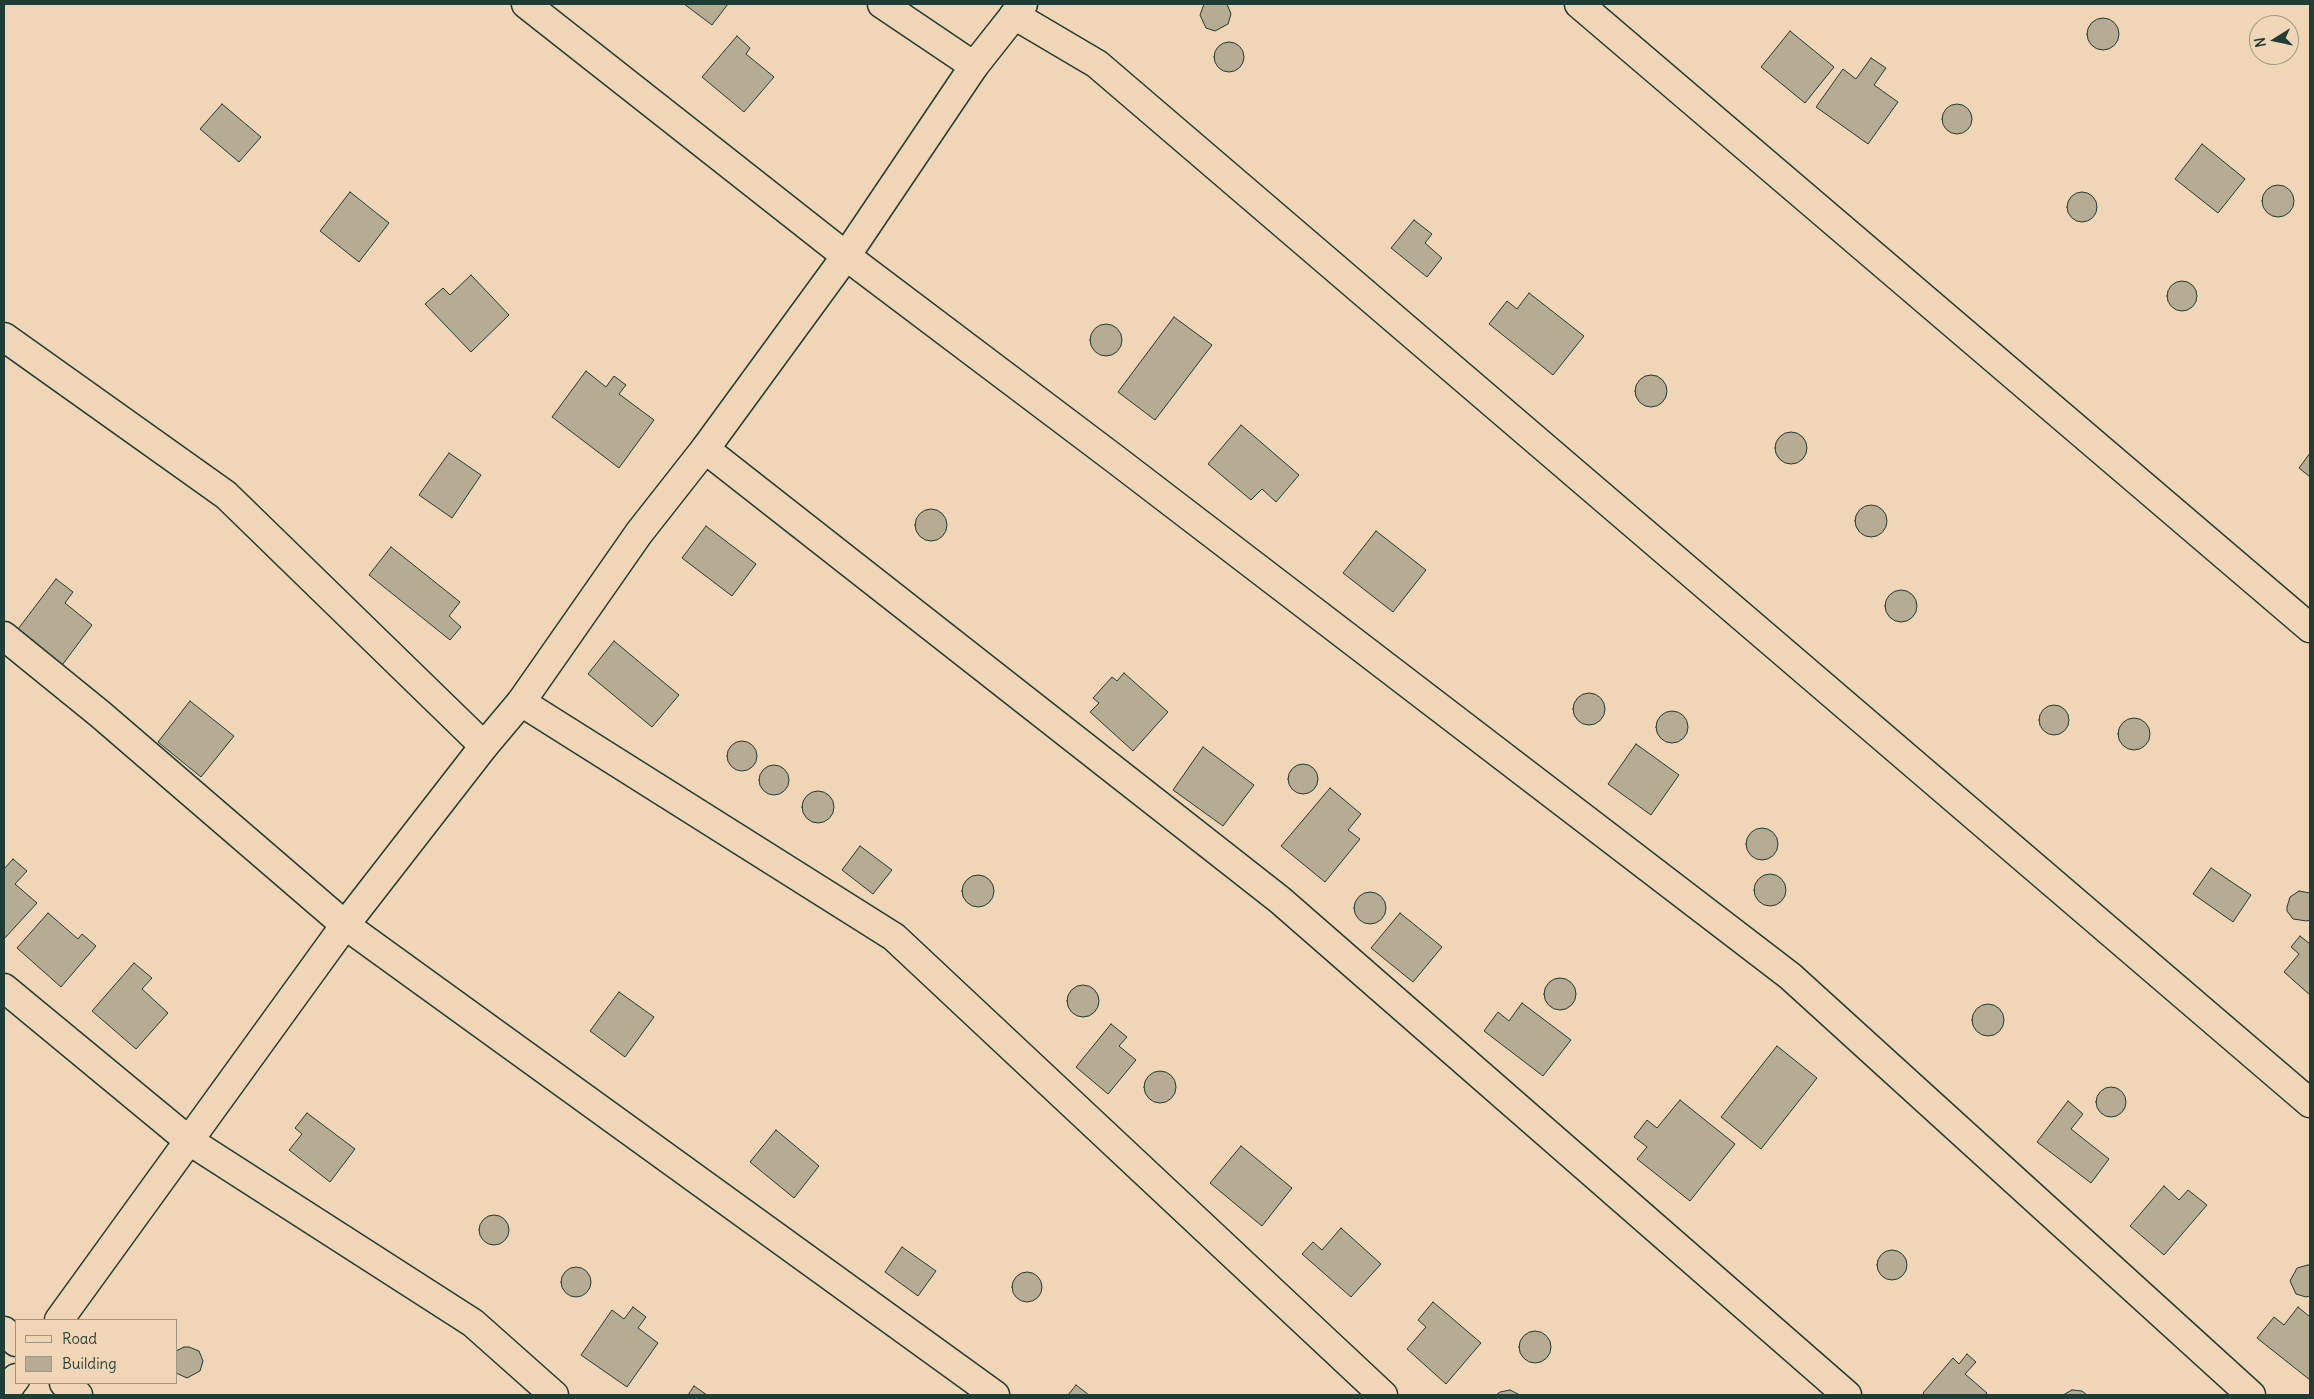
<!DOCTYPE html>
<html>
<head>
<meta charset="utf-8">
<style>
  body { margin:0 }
  #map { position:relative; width:2314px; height:1399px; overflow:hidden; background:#f1d5b7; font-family:Delius,sans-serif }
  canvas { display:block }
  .frame { position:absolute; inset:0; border:5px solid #1f3d34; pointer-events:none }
  .legend { position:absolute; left:15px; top:1319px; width:162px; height:65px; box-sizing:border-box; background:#f1d5b7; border:1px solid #9d9883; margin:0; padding:6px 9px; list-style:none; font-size:15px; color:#1f3d34 }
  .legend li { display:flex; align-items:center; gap:10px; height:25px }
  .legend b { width:25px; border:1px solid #9d9883 }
  .north { position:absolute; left:2249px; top:15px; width:50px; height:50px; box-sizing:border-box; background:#f1d5b7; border:1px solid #9d9883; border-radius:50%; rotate:260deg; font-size:14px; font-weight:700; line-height:20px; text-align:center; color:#1f3d34 }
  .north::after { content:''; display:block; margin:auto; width:18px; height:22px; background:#1f3d34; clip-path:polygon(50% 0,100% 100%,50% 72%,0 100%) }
</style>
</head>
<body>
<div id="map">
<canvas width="2314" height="1399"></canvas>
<div class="frame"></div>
<ul class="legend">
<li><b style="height:6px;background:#f1d5b7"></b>Road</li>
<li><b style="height:14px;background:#b6ab93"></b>Building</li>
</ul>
<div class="north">N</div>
</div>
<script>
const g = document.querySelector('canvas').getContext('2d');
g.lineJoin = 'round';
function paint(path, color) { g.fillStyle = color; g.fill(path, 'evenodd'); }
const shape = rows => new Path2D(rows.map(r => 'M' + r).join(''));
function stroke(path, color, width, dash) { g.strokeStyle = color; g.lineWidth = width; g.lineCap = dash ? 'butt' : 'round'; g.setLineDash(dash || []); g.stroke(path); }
const building = shape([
  [684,4,728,4,712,25,684,4],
  [1204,4,1227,4,1231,14,1228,24,1215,31,1206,28,1200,15,1204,4],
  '2087 34a16 16 0 1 1 32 0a16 16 0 1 1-32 0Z',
  [1790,31,1834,67,1805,103,1761,67,1790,31],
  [737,36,750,48,746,54,774,77,744,112,702,77,737,36],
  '1214 57a15 15 0 1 1 30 0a15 15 0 1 1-30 0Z',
  [1871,58,1886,68,1874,85,1898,102,1868,144,1816,107,1843,69,1856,79,1871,58],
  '1942 119a15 15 0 1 1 30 0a15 15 0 1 1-30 0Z',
  [222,104,261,137,239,162,200,129,222,104],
  [2202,144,2245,179,2218,213,2175,179,2202,144],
  '2262 201a16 16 0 1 1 32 0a16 16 0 1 1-32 0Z',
  '2067 207a15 15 0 1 1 30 0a15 15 0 1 1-30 0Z',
  [350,192,389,223,359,262,320,231,350,192],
  [1414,220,1432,234,1425,243,1442,258,1427,277,1391,248,1414,220],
  [471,275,509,315,471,352,425,304,443,288,450,295,471,275],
  '2167 296a15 15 0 1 1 30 0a15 15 0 1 1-30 0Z',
  [1529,293,1584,336,1553,375,1489,324,1507,301,1517,309,1529,293],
  [1174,317,1212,345,1155,420,1118,392,1174,317],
  '1090 340a16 16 0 1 1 32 0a16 16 0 1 1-32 0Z',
  [586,371,606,387,614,376,626,385,619,394,654,420,619,468,552,417,586,371],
  '1635 391a16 16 0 1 1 32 0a16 16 0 1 1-32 0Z',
  [1241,425,1299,475,1276,502,1262,489,1251,500,1208,464,1241,425],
  '1775 448a16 16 0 1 1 32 0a16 16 0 1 1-32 0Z',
  [449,453,481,475,452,518,419,495,449,453],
  [2310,453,2310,477,2299,468,2310,453],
  '1855 521a16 16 0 1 1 32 0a16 16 0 1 1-32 0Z',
  '915 525a16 16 0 1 1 32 0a16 16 0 1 1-32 0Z',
  [706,526,756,564,732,596,682,558,706,526],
  [1376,531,1426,570,1393,612,1343,573,1376,531],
  [391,547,460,602,449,616,461,627,450,640,369,575,391,547],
  [56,579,73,592,65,603,92,625,60,668,15,633,56,579],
  '1885 606a16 16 0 1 1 32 0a16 16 0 1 1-32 0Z',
  [614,641,679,695,652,727,588,674,614,641],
  [1124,673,1168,712,1133,751,1090,712,1099,703,1093,698,1112,677,1117,681,1124,673],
  '1573 709a16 16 0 1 1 32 0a16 16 0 1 1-32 0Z',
  [190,701,234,736,201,777,158,742,190,701],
  '2039 720a15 15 0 1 1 30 0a15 15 0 1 1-30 0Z',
  '1656 727a16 16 0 1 1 32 0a16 16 0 1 1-32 0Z',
  '2118 734a16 16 0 1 1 32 0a16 16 0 1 1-32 0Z',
  '727 756a15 15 0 1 1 30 0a15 15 0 1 1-30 0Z',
  [1636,744,1679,775,1651,815,1608,784,1636,744],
  [1203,747,1254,785,1223,826,1173,790,1203,747],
  '1288 779a15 15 0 1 1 30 0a15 15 0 1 1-30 0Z',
  '759 780a15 15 0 1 1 30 0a15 15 0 1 1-30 0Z',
  [1330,788,1361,814,1348,830,1360,839,1325,882,1281,846,1330,788],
  '802 807a16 16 0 1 1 32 0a16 16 0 1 1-32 0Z',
  '1746 844a16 16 0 1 1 32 0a16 16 0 1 1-32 0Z',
  [860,846,892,870,873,894,842,870,860,846],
  [13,859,27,871,15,884,37,903,4,939,4,869,13,859],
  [2211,868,2251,895,2233,922,2193,894,2211,868],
  '1754 890a16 16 0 1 1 32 0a16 16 0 1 1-32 0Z',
  '962 891a16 16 0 1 1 32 0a16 16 0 1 1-32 0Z',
  [2299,891,2310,893,2310,920,2307,921,2293,919,2287,911,2287,907,2290,897,2299,891],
  '1354 908a16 16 0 1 1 32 0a16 16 0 1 1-32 0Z',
  [48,913,78,939,82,934,96,946,61,987,17,948,48,913],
  [1400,913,1442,947,1413,982,1371,948,1400,913],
  [2300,936,2310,944,2310,995,2284,972,2299,954,2291,947,2300,936],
  [134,963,152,978,142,989,168,1013,136,1049,92,1011,134,963],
  '1544 994a16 16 0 1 1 32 0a16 16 0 1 1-32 0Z',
  '1067 1001a16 16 0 1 1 32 0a16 16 0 1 1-32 0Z',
  [619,992,654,1017,625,1057,590,1031,619,992],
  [1522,1003,1571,1040,1543,1076,1484,1031,1498,1012,1509,1021,1522,1003],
  '1972 1020a16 16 0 1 1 32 0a16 16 0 1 1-32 0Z',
  [1111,1024,1127,1037,1119,1046,1136,1060,1108,1094,1076,1067,1111,1024],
  [1777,1046,1817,1078,1761,1149,1721,1117,1777,1046],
  '1144 1087a16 16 0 1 1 32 0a16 16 0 1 1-32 0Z',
  '2096 1102a15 15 0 1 1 30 0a15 15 0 1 1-30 0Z',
  [1680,1100,1735,1144,1690,1201,1637,1159,1647,1147,1634,1137,1647,1120,1657,1128,1680,1100],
  [2068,1101,2083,1114,2071,1129,2109,1159,2091,1183,2037,1142,2068,1101],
  [307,1113,355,1149,330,1182,289,1150,302,1134,295,1128,307,1113],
  [776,1130,819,1166,794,1198,750,1162,776,1130],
  [1241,1146,1292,1188,1262,1226,1210,1183,1241,1146],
  [2164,1186,2179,1200,2188,1190,2207,1205,2164,1255,2130,1226,2164,1186],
  '479 1230a15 15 0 1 1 30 0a15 15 0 1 1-30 0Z',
  [1341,1228,1381,1264,1351,1297,1302,1254,1313,1242,1322,1250,1341,1228],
  [902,1247,936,1271,918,1296,885,1272,902,1247],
  '1877 1265a15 15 0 1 1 30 0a15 15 0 1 1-30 0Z',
  [2308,1265,2310,1266,2310,1296,2306,1297,2296,1294,2290,1281,2297,1268,2308,1265],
  '561 1282a15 15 0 1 1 30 0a15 15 0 1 1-30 0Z',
  '1012 1287a15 15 0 1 1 30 0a15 15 0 1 1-30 0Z',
  [1433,1302,1481,1343,1446,1384,1407,1349,1426,1327,1418,1320,1433,1302],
  [633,1307,646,1317,638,1328,658,1343,627,1387,581,1355,612,1310,624,1319,633,1307],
  [2298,1307,2310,1317,2310,1380,2257,1338,2274,1317,2284,1325,2298,1307],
  '1519 1347a16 16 0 1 1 32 0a16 16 0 1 1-32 0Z',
  [184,1347,189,1347,199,1351,203,1361,200,1371,187,1378,176,1373,176,1351,184,1347],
  [1967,1354,1976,1362,1965,1374,1987,1393,1985,1395,1925,1395,1923,1393,1953,1358,1959,1364,1967,1354],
  [1076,1385,1089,1395,1068,1395,1076,1385],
  [694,1386,707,1395,688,1395,694,1386],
  [1510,1390,1520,1395,1496,1395,1500,1392,1510,1390],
  [2072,1390,2082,1391,2087,1395,2063,1395,2072,1390]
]);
paint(building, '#b6ab93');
stroke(building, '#1f3d34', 1);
const minor = shape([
  [526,4,846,256,1115,459,1790,976,2251,1395],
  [882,4,974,66],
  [1579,4,2310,628],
  [1014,15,1097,64,2310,1103],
  [4,337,226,495,484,746],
  [705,449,1280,900,1847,1395],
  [4,636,100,714,345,925,995,1395],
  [521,702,894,937,1383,1395],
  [4,988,188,1140,473,1323,554,1395],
  [4,1331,16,1342],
  [64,1383,78,1395]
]);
const tertiary = shape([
  [59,1320,345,925,484,746,521,702,639,533,705,449,846,256,974,66,1023,4],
  [4,1394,16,1378]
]);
stroke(minor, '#1f3d34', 31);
stroke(tertiary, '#1f3d34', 31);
stroke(minor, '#f1d5b7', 28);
stroke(tertiary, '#f1d5b7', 28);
</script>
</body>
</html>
